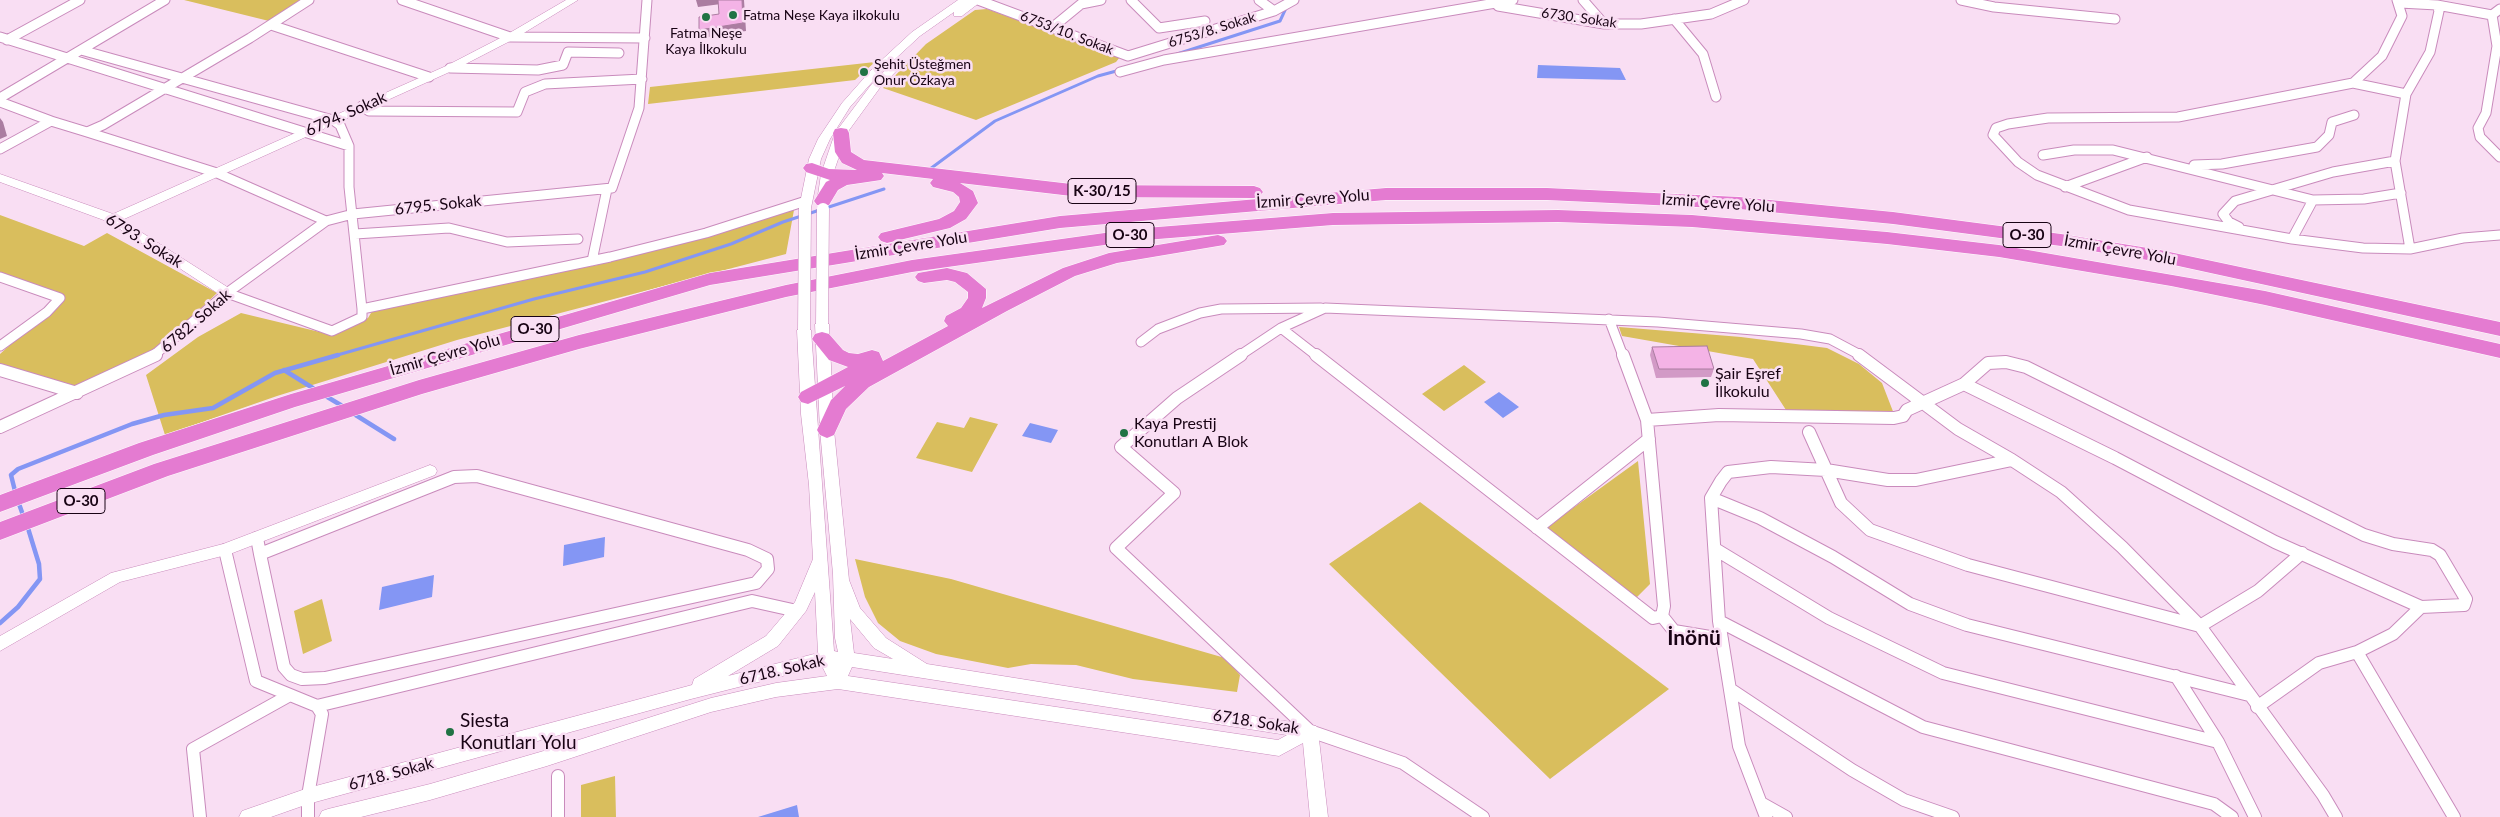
<!DOCTYPE html>
<html>
<head>
<meta charset="utf-8">
<style>
  body { margin:0 }
  canvas { display:block; background:#f9def3 }
</style>
</head>
<body>
<canvas width="2500" height="817"></canvas>
<script>
const g = document.querySelector('canvas').getContext('2d');
g.lineJoin = 'round';
function paint(path, color) { g.fillStyle = color; g.fill(path, 'evenodd'); }
const shape = rows => new Path2D(rows.map(r => 'M' + r).join(''));
function stroke(path, color, width, dash) { g.strokeStyle = color; g.lineWidth = width; g.lineCap = dash ? 'butt' : 'round'; g.setLineDash(dash || []); g.stroke(path); }
function write(font, color, halo, rows, align = 'center') {
  g.font = font + ' Lato,sans-serif'; g.lineWidth = 5; g.setLineDash([]); g.textBaseline = 'middle'; g.strokeStyle = halo; g.fillStyle = color; for (const [text, x, y, turn = 0] of rows) {
    g.save(); g.translate(x, y); g.rotate((+turn || 0) * Math.PI / 180); g.textAlign = isNaN(turn) ? turn : align; if (halo) g.strokeText(text, 0, 0); g.fillText(text, 0, 0); g.restore();
  }
}
paint(shape([
  [184,0,302,0,269,21],
  [987,9,1120,57,1116,62,976,120,883,88,926,44,975,10],
  [875,62,855,80,648,104,650,87],
  [794,210,786,254,457,340,277,396,165,435,146,375,198,337,241,313,328,334,368,318,374,308,597,265],
  [0,215,84,246,107,233,217,293,163,345,77,389,0,365,0,354,64,296,0,273],
  [1619,327,1741,337,1827,348,1859,364,1882,383,1894,414,1786,410,1753,359,1622,336],
  [1464,365,1486,382,1444,411,1422,394],
  [970,417,998,424,972,472,916,458,937,422,964,428],
  [1638,461,1650,584,1635,599,1544,529],
  [1420,502,1669,689,1550,779,1329,564],
  [855,559,951,579,1225,658,1240,675,1237,692,1133,679,1076,665,1031,664,1008,668,936,654,900,641,878,623,865,597],
  [322,599,332,641,303,654,294,611],
  [615,776,616,817,581,817,581,785]
]), '#d9be5d');
paint(shape([
  [1538,65,1620,68,1626,80,1537,78],
  [1499,392,1519,407,1503,418,1484,402],
  [1030,423,1058,430,1051,443,1022,436],
  [605,537,604,557,563,566,564,545],
  [434,575,432,597,379,610,382,587],
  [797,805,799,817,758,817]
]), '#8496f4');
stroke(shape([
  [1177,54,1280,21,1286,8],
  [930,169,995,121,1098,76,1120,70],
  [334,356,534,299,645,272,731,244,783,222,884,189]
]), '#8496f4', 3);
stroke(shape([
  [284,370,316,390],
  [324,395,344,407],
  [354,414,394,439],
  [16,495,11,475,18,469,132,424,164,415,213,408,275,373,338,355],
  [18,501,24,518],
  [0,623,18,607,40,579,39,564,27,525]
]), '#8496f4', 4.5);
const minorFar1 = shape([
  [402,0,510,37,645,38],
  [978,0,1128,56,1274,11,1294,0],
  [1131,0,1159,28,1205,21],
  [1259,0,1274,11],
  [1583,0,1604,24],
  [1961,0,1994,7,2115,19],
  [2397,0,2402,16,2382,56,2353,83,2178,117,2048,118,2008,124,1996,128,1993,135,2018,162,2037,175,2129,210,2292,239,2363,248,2410,249,2463,238,2500,235],
  [2400,3,2437,5,2492,15],
  [1498,6,1604,24,1641,24,1711,14,1744,0],
  [2500,9,2492,15,2497,46,2486,113,2478,128,2480,137,2500,157],
  [1674,19,1703,54,1716,97],
  [271,25,429,77],
  [1053,27,1081,4,1101,0],
  [0,37,349,146],
  [7,40,80,0],
  [81,50,333,120,340,125,349,146,349,187,362,309,610,257,706,233,806,201],
  [450,68,538,70,563,65,568,52,619,53],
  [1120,72,1164,60,1513,0],
  [2353,83,2406,94],
  [0,98,165,0],
  [0,102,51,121],
  [362,106,369,111,517,112,525,92,545,84,642,79],
  [87,132,217,173,326,221,353,214,612,188,639,108,647,0],
  [0,149,51,121,87,132,103,125,250,38,309,0],
  [2043,155,2074,150,2113,150,2313,200,2364,199,2401,193],
  [2194,165,2222,164,2317,147,2329,135,2332,122,2354,115],
  [2065,187,2147,157],
  [2239,227,2229,222,2223,214,2235,201,2333,172,2395,161],
  [355,234,449,228,507,242,578,239],
  [2292,239,2313,200],
  [2410,249,2395,161,2406,94,2430,52,2439,11,2437,5],
  [592,261,607,189],
  [0,277,60,298,47,312,0,346],
  [227,293,332,331,362,317,362,309],
  [1609,319,1623,356],
  [1281,328,1317,356],
  [1141,342,1158,329,1200,313,1221,309,1321,308],
  [153,356,227,293,326,221],
  [1239,356,1281,328,1325,308,1658,322,1801,334,1830,339,1862,356]
]);
const minor = shape([
  [1241,355,1177,398,1121,447,1174,493,1116,548,1310,731,1403,763,1483,817],
  [1316,355,1653,618,1662,616,1664,606,1647,420,1623,355],
  [1859,355,1958,429,2012,460],
  [0,370,77,393],
  [1964,384,2115,458,2275,542,2421,607],
  [1647,420,1719,415,1894,418,1903,416,1907,410,1964,384,1988,363,2006,362,2026,367,2364,535,2393,544,2432,550,2440,555,2466,599,2464,605,2421,607,2393,634,2357,652,2319,663,2257,707],
  [0,427,156,355],
  [1809,432,1841,503,1870,530,1968,565,2200,626,2258,591,2302,553],
  [477,476,748,550,767,559,768,569,756,583,325,678,302,679,291,675,284,667,260,554,454,477,477,476],
  [1711,498,1760,518,1833,557,1910,604,1967,625,2249,695],
  [1537,528,1649,439],
  [257,538,260,554],
  [1715,549,1829,618,1943,673,2218,742],
  [225,550,256,681,317,706,752,601,797,611],
  [1662,616,1674,631,1722,639],
  [1719,621,1923,727,2214,804,2232,817],
  [2357,652,2454,817],
  [2176,676,2218,742,2255,817],
  [1730,689,1852,770,1904,800,1953,817],
  [558,776,558,817],
  [1761,803,1786,817],
  [200,817,193,749,290,695],
  [308,817,308,796,322,714,317,706],
  [1766,817,1739,746,1719,621,1711,498,1721,481,1728,472,1771,467,1826,470,1888,480,1916,480,2012,460,2061,492,2122,547,2200,626,2323,795,2336,817]
]);
const tertiary = shape([
  [566,0,578,0,514,39,454,70,122,220,232,290,233,293,232,296,222,296,109,222,0,182,0,174,113,214,446,66,506,35,566,0],
  [958,0,983,0,962,16,954,16,954,12,920,36,881,72,850,107,830,139,821,159,811,208,805,212,801,211,799,208,809,159,818,139,842,103,873,68,912,32,958,0],
  [899,59,903,60,903,64,879,89,847,133,833,174,829,202,823,206,819,205,817,202,821,174,835,133,871,85,895,60,899,59],
  [822,319,829,324,834,430,849,580,860,608,886,638,927,664,1316,726,1318,731,1328,817,1310,817,1303,743,1279,756,838,689,776,697,711,712,547,766,430,800,361,817,319,817,322,811,328,809,430,784,547,750,711,698,776,683,827,676,822,666,691,699,308,804,271,817,239,817,242,811,308,788,692,685,694,679,766,636,795,602,813,559,809,485,801,414,797,330,804,325,811,330,834,651,838,652,835,638,833,574,820,430,815,324,822,319],
  [815,592,818,653,728,676,778,646,806,611,815,592],
  [850,619,874,648,893,659,854,653,850,619],
  [852,667,1287,735,1278,740,848,676,852,667],
  [430,465,435,467,437,471,435,475,230,554,120,582,0,651,0,636,111,573,223,544,430,465]
]);
const motorway = shape([
  [841,128,847,129,849,133,851,152,864,160,1080,185,1254,186,1260,188,1263,192,1260,196,1254,198,1080,197,960,183,973,191,978,203,966,219,950,228,887,243,881,241,878,237,881,233,939,219,954,211,960,202,959,197,953,192,933,187,930,183,933,179,882,173,884,176,881,180,847,185,838,190,829,205,817,205,814,201,826,182,830,180,806,172,803,168,806,164,812,163,829,169,857,170,842,163,835,152,833,133,835,129,841,128],
  [1386,188,1547,188,1739,197,1893,212,2061,234,2160,250,2500,322,2500,336,2160,262,2061,246,1893,224,1739,209,1547,200,1386,200,1060,228,710,285,295,407,153,455,0,512,0,495,139,443,291,394,710,273,1060,216,1386,188],
  [1558,210,1692,215,1887,232,1999,245,2265,291,2500,344,2500,358,2265,305,2171,286,1999,257,1887,244,1692,227,1558,222,1333,225,1133,241,912,272,786,297,579,349,422,394,168,476,0,540,0,522,154,464,419,380,579,335,786,285,912,260,1133,229,1333,213,1558,210],
  [1218,235,1224,237,1227,241,1224,245,1117,263,1075,276,1007,311,869,387,846,409,834,435,827,438,820,435,817,430,831,400,845,386,808,404,801,402,798,397,801,392,848,367,829,360,812,339,815,334,822,332,829,334,843,350,849,353,858,354,872,350,879,352,883,361,948,326,944,321,946,316,961,308,968,298,968,292,955,282,947,280,924,283,918,281,915,277,918,273,947,268,967,273,986,289,986,298,982,308,1063,268,1109,253,1218,235]
]);
stroke(minorFar1, '#c98bbc', 11);
stroke(minor, '#c98bbc', 14);
stroke(tertiary, '#c98bbc', 1);
stroke(motorway, '#fff', 1);
stroke(minorFar1, '#fff', 9);
stroke(minor, '#fff', 12);
paint(tertiary, '#fff');
paint(motorway, '#e47bd1');
const tertiaryBridge = shape([
  [822,324,823,209],
  [804,330,805,208]
]);
stroke(tertiaryBridge, '#c98bbc', 13, []);
stroke(tertiaryBridge, '#fff', 12);
paint(shape([
  [1652,347,1714,369,1711,377,1656,378,1650,355]
]), '#d29ac6');
paint(shape([
  [696,0,720,0,721,4,698,7],
  [742,0,744,0,746,31,702,38,699,30],
  [0,118,3,122,7,136,0,139]
]), '#ab7da1');
const building = shape([
  [718,0,742,0,743,23,699,30,699,17,719,14,718,0],
  [1707,346,1714,369,1659,369,1652,347,1707,346]
]);
paint(building, '#f4b3e6');
stroke(building, '#ab7da1', 1);
for (const [x, y, r, color] of [
  [733,15,5,"#207344"],
  [706,17,5,"#207344"],
  [864,72,5,"#207344"],
  [1705,383,5,"#207344"],
  [1124,433,5,"#207344"],
  [450,732,5,"#207344"]
]) { const dot = new Path2D(); dot.arc(x, y, r, 0, 2 * Math.PI); g.fillStyle = color; g.fill(dot); stroke(dot, '#f9def3', 2); }
write('14px', '#180314', '#f9def3', [
  ["Fatma Neşe Kaya ilkokulu",743,15],
  ["Fatma Neşe",706,33,"center"],
  ["Kaya İlkokulu",706,49,"center"],
  ["Şehit Üsteğmen",874,64],
  ["Onur Özkaya",874,80]
], 'left');
write('14px', '#180314', '#f9def3', [
  ["6730. Sokak",1579,18,8],
  ["6753/8. Sokak",1212,30,-17],
  ["6753/10. Sokak",1067,33,21]
]);
for (const [x, y, w] of [
  [1102,191,68],
  [1130,235,48],
  [2027,235,48],
  [535,329,48],
  [81,501,48]
]) { const box = new Path2D(); box.roundRect(x - w / 2, y - 12.5, w, 25, 4); g.fillStyle = '#f9def3'; g.fill(box); stroke(box, '#180314', 1); }
write('bold 15px', '#180314', null, [
  ["K-30/15",1102,191],
  ["O-30",1130,235],
  ["O-30",2027,235],
  ["O-30",535,329],
  ["O-30",81,501]
]);
write('16px', '#180314', '#f9def3', [
  ["6794. Sokak",346,114,-24],
  ["İzmir Çevre Yolu",1313,199,-4],
  ["İzmir Çevre Yolu",1718,203,4],
  ["6795. Sokak",438,205,-6],
  ["6793. Sokak",144,241,32],
  ["İzmir Çevre Yolu",911,246,-9],
  ["İzmir Çevre Yolu",2120,250,10],
  ["6782. Sokak",196,321,-41],
  ["İzmir Çevre Yolu",445,355,-16],
  ["6718. Sokak",782,670,-13],
  ["6718. Sokak",1256,722,9],
  ["6718. Sokak",391,774,-15]
]);
write('16px', '#180314', '#f9def3', [
  ["Şair Eşref",1715,374],
  ["İlkokulu",1715,392],
  ["Kaya Prestij",1134,424],
  ["Konutları A Blok",1134,442]
], 'left');
write('19px', '#180314', '#f9def3', [
  ["Siesta",460,721],
  ["Konutları Yolu",460,743]
], 'left');
write('bold 21px', '#180314', '#f9def3', [
  ["İnönü",1694,638]
]);
</script>
</body>
</html>
